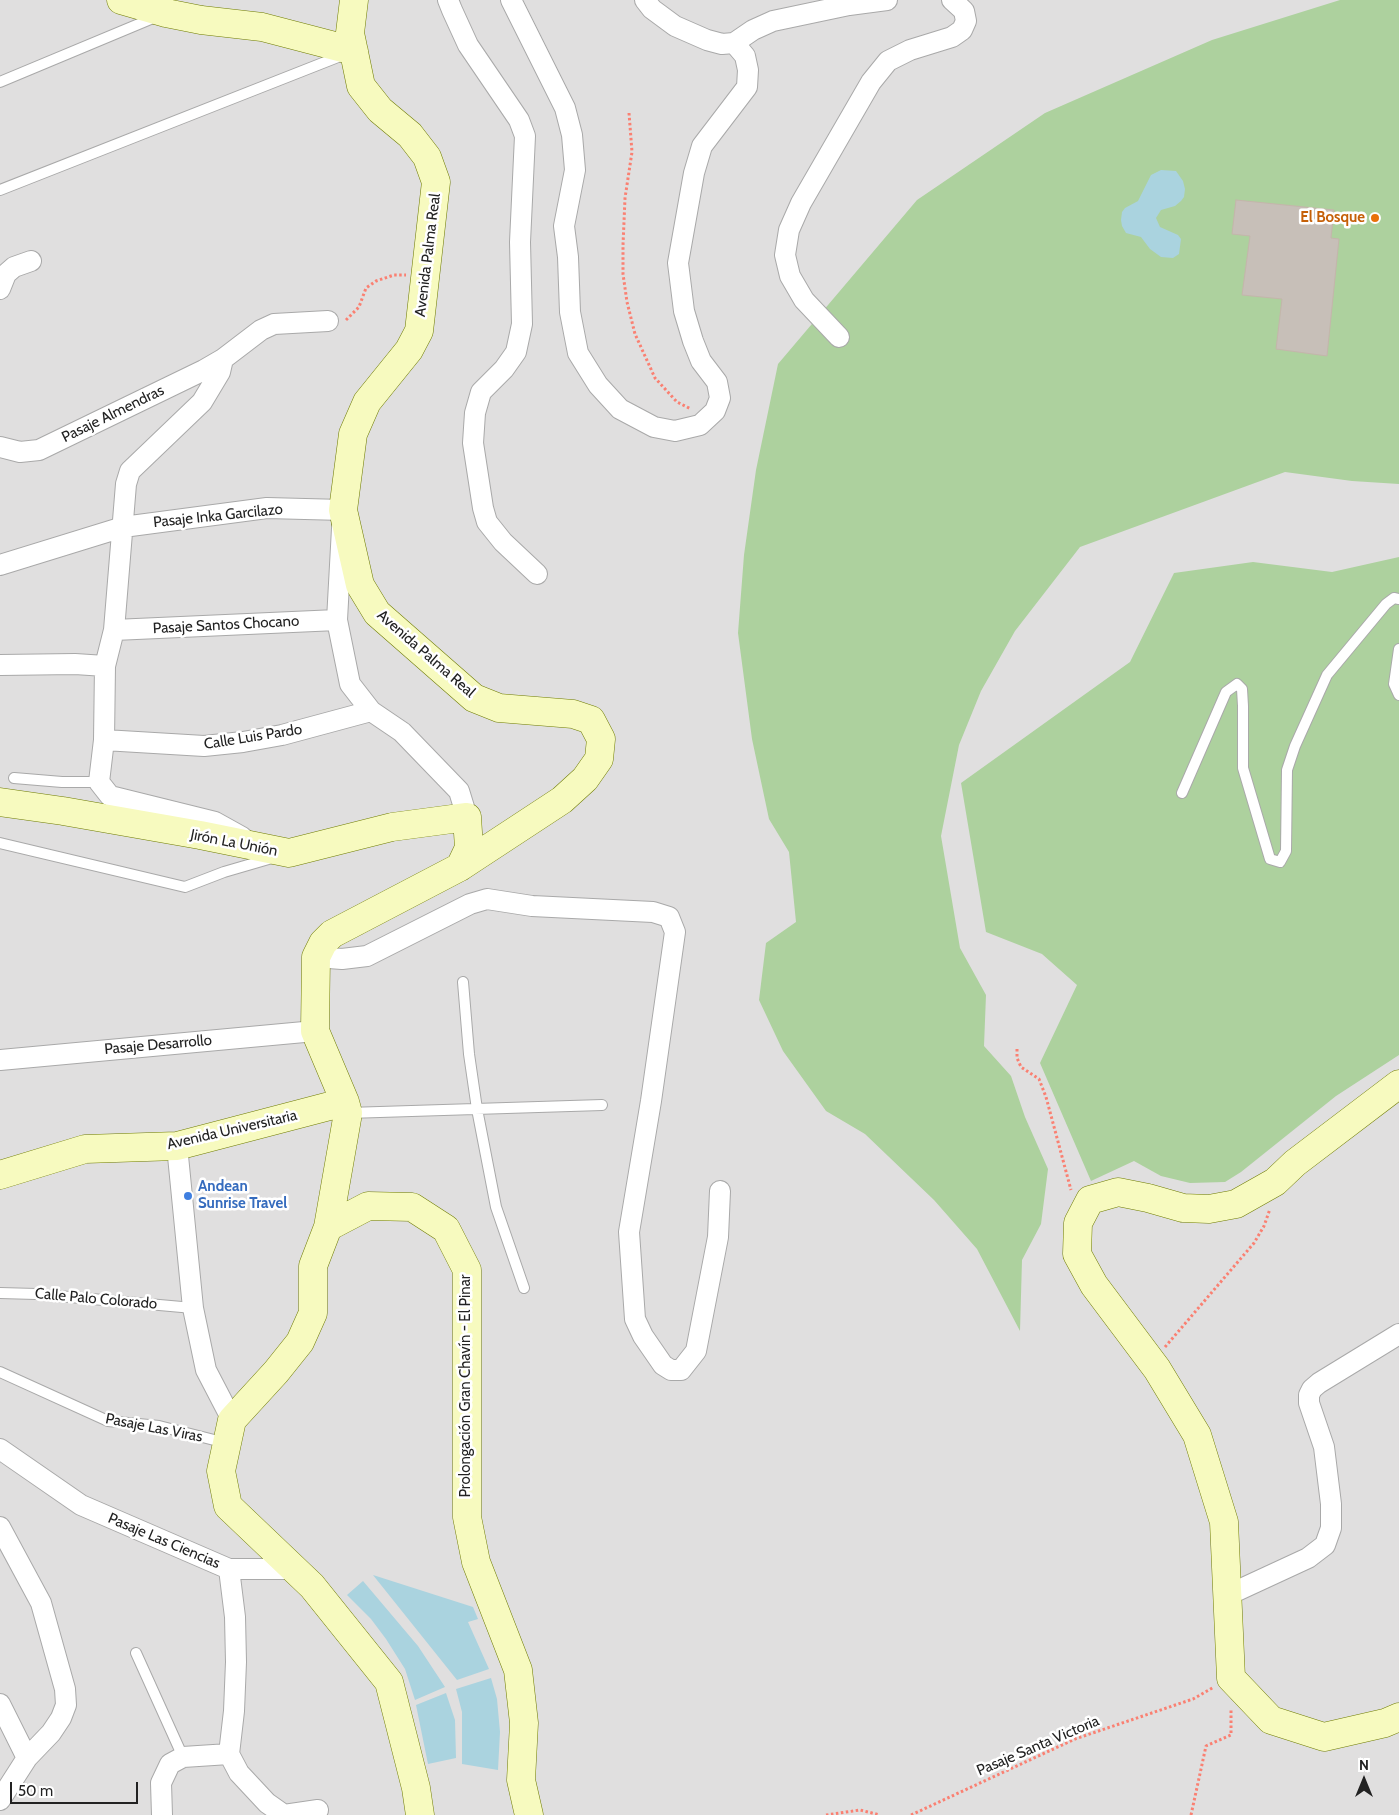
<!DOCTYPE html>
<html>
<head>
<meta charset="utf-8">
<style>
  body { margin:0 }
  #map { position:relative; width:1399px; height:1815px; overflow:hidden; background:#f2efe9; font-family:Cabin,sans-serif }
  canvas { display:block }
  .north { position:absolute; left:1339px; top:1755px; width:50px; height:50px; -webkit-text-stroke:4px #fff; paint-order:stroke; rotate:0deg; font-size:14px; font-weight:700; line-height:20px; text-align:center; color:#222 }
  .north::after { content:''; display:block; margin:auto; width:18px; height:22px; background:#222; clip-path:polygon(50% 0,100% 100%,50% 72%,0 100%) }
  .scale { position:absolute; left:10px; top:1782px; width:128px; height:22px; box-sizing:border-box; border:2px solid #222; border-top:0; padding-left:6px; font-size:15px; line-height:18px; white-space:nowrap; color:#222; -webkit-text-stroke:4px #fff; paint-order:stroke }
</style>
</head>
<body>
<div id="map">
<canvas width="1399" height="1815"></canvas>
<div class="north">N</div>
<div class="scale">50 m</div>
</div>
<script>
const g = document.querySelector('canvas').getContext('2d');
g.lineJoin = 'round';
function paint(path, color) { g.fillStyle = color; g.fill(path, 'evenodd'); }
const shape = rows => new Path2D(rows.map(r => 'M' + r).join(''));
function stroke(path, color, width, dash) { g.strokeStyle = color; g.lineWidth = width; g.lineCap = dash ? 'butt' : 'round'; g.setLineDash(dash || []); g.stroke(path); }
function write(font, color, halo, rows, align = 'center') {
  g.font = font + ' Cabin,sans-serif'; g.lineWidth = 5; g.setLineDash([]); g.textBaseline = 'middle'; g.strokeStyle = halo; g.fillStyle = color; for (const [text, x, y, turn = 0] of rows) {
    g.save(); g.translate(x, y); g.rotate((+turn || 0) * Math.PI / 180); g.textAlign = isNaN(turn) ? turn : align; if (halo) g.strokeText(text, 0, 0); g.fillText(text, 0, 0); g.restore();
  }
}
paint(shape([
  [0,0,1399,0,1399,1815,0,1815]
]), '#e0dfdf');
paint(shape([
  [1340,0,1399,0,1399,484,1352,481,1285,472,1080,547,1015,631,981,691,959,745,941,836,960,948,986,995,984,1046,1011,1076,1025,1117,1048,1169,1041,1224,1022,1260,1020,1331,977,1249,934,1200,865,1134,826,1111,783,1051,759,1000,766,943,796,922,789,852,769,819,752,739,738,633,744,555,756,470,778,364,917,200,1045,113,1212,40],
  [1399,557,1399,1055,1336,1096,1241,1172,1225,1182,1190,1183,1161,1176,1134,1161,1091,1181,1040,1063,1077,985,1042,954,986,932,961,783,1130,662,1174,573,1253,562,1332,572]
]), '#add19e');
paint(shape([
  [1161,170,1176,171,1183,181,1185,189,1184,197,1181,201,1175,206,1161,210,1156,218,1160,227,1178,235,1181,239,1179,254,1173,258,1161,257,1150,249,1141,237,1126,233,1122,226,1121,220,1122,212,1125,208,1138,201,1151,175],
  [373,1575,473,1607,478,1619,468,1622,489,1669,457,1680],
  [363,1581,418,1646,445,1687,415,1700,405,1669,386,1639,371,1619,347,1595],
  [491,1678,497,1699,500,1732,498,1770,462,1764,462,1712,456,1689],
  [446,1693,455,1720,456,1758,428,1764,416,1705]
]), '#aad3df');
const building = shape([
  [1236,200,1334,210,1331,238,1339,239,1327,356,1276,349,1282,299,1242,295,1250,236,1232,234,1236,200]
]);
paint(building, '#c7bfb8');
stroke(building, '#c4b6ab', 1);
const lane = shape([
  [0,82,158,16],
  [0,190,343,55],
  [1399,649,1394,684,1399,695],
  [14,778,62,782,99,782],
  [1182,793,1226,692,1237,684,1242,689,1243,706,1243,768,1270,859,1280,862,1286,851,1287,770,1295,746,1327,675,1386,604,1394,598,1399,599],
  [0,843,185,887,224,872,272,858],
  [463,982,469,1054,477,1109,496,1207,524,1288],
  [348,1113,602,1105],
  [0,1293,36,1294,193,1308],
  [0,1372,108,1421,159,1426,226,1443],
  [136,1653,183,1757]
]);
const street = shape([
  [448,0,452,10,468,45,519,120,525,136,520,242,522,324,516,352,504,369,481,392,475,413,473,443,483,508,487,522,503,542,537,574],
  [511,0,565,108,572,135,575,170,564,226,568,257,570,312,578,353,598,385,620,409,654,427,675,431,700,425,715,411,720,398,717,382,701,361,693,341,684,311,678,263,694,173,702,146,747,87,748,70,745,56,734,43,722,44,707,40,675,26,652,9,645,0],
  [734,43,753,30,773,21,849,5,887,0],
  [0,289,6,274,14,267,31,261],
  [839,337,804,300,790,276,785,255,789,230,801,203,871,82,888,61,910,50,952,37,962,30,966,21,964,11,952,0],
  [223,359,220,372,202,402,130,471,126,484,114,630,105,666,104,740,99,782,110,796,215,822,242,837],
  [0,447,20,452,39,450,204,370,223,359,261,330,274,324,328,321],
  [0,565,123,527,267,508,343,510,337,620,350,684,371,711,402,732,459,791,467,817],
  [114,630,337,620],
  [0,665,75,664,105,666],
  [104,740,204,746,243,742,282,735,371,711],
  [316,957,342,959,367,956,470,904,487,899,532,906,653,912,669,917,675,932,651,1101,629,1232,635,1319,643,1336,663,1365,671,1370,681,1370,696,1351,718,1237,720,1191],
  [0,1060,315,1031],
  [177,1146,193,1308,206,1370,232,1420],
  [0,1449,81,1505,229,1569,235,1617,236,1662,234,1711,229,1754,183,1757,170,1764,161,1783,162,1815],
  [0,1527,41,1603,65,1689,66,1705,61,1718,51,1733,27,1758,0,1800],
  [229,1569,295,1569],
  [1228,1595,1308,1558,1325,1545,1331,1528,1331,1504,1324,1447,1309,1403,1309,1395,1312,1389,1319,1383,1399,1334],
  [0,1704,27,1758],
  [229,1754,239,1773,267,1803,284,1815,318,1810]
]);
const secondary = shape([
  [121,0,166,13,201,20,262,27,354,51],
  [0,802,63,811,200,835,289,853,392,827,467,817,469,848,460,867],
  [1399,1084,1295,1163,1275,1182,1236,1204,1209,1209,1183,1208,1148,1198,1118,1192,1090,1200,1078,1223,1077,1254,1094,1285,1157,1369,1197,1435,1224,1522,1231,1678,1271,1720,1324,1737,1385,1723,1399,1717],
  [0,1175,85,1149,177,1146,345,1102],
  [328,1227,348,1113,345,1102,315,1031,316,957,323,943,332,934,460,867,562,800,585,779,599,759,601,739,591,720,573,714,499,708,474,698,377,613,360,585,343,510,353,434,367,402,409,350,419,331,436,182,427,157,410,135,380,110,361,86,350,33,354,0],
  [420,1815,416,1788,389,1682,312,1586,228,1506,221,1471,232,1420,276,1372,300,1342,313,1313,313,1266,328,1227,368,1206,412,1207,446,1229,467,1270,467,1517,476,1562,518,1670,524,1723,521,1780,529,1815]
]);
stroke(lane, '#a9a9a9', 12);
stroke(street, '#a9a9a9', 22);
stroke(secondary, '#707d05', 29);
stroke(shape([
  [629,113,632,152,625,198,623,245,623,274,627,302,635,334,655,378,677,402,691,409],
  [346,320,359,307,366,288,376,281,394,275,406,275],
  [1017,1049,1017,1058,1021,1067,1039,1079,1046,1097,1071,1190],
  [1165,1347,1254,1243,1264,1226,1270,1209],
  [826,1815,860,1810,880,1815],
  [911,1815,1075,1739,1193,1699,1214,1687],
  [1191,1815,1206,1746,1231,1735,1231,1709]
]), '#fa8072', 3, [2.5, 2.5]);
stroke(lane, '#fff', 10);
stroke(street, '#fff', 20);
stroke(secondary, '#f7fabf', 28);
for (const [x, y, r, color] of [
  [1375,218,5,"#e8710a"],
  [188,1196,5,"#3f7fe0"]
]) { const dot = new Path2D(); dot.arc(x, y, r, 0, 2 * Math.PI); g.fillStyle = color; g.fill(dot); stroke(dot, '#fff', 2); }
write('bold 15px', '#c56008', '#fff', [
  ["El Bosque",1365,218]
], 'right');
write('15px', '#222', '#fff', [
  ["Avenida Palma Real",428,255,-83],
  ["Pasaje Almendras",113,414,-26],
  ["Pasaje Inka Garcilazo",218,516,-6],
  ["Pasaje Santos Chocano",226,625,-3],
  ["Avenida Palma Real",426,654,41],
  ["Calle Luis Pardo",253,737,-9],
  ["Jirón La Unión",234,843,11],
  ["Pasaje Desarrollo",158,1045,-5],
  ["Avenida Universitaria",232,1130,-13],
  ["Calle Palo Colorado",96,1299,5],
  ["Prolongación Gran Chavín - El Pinar",466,1386,-90],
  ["Pasaje Las Viras",154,1428,11],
  ["Pasaje Las Ciencias",164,1541,23],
  ["Pasaje Santa Victoria",1038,1746,-23]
]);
write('bold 15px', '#366cbe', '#fff', [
  ["Andean",198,1187],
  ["Sunrise Travel",198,1204]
], 'left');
</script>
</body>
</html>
